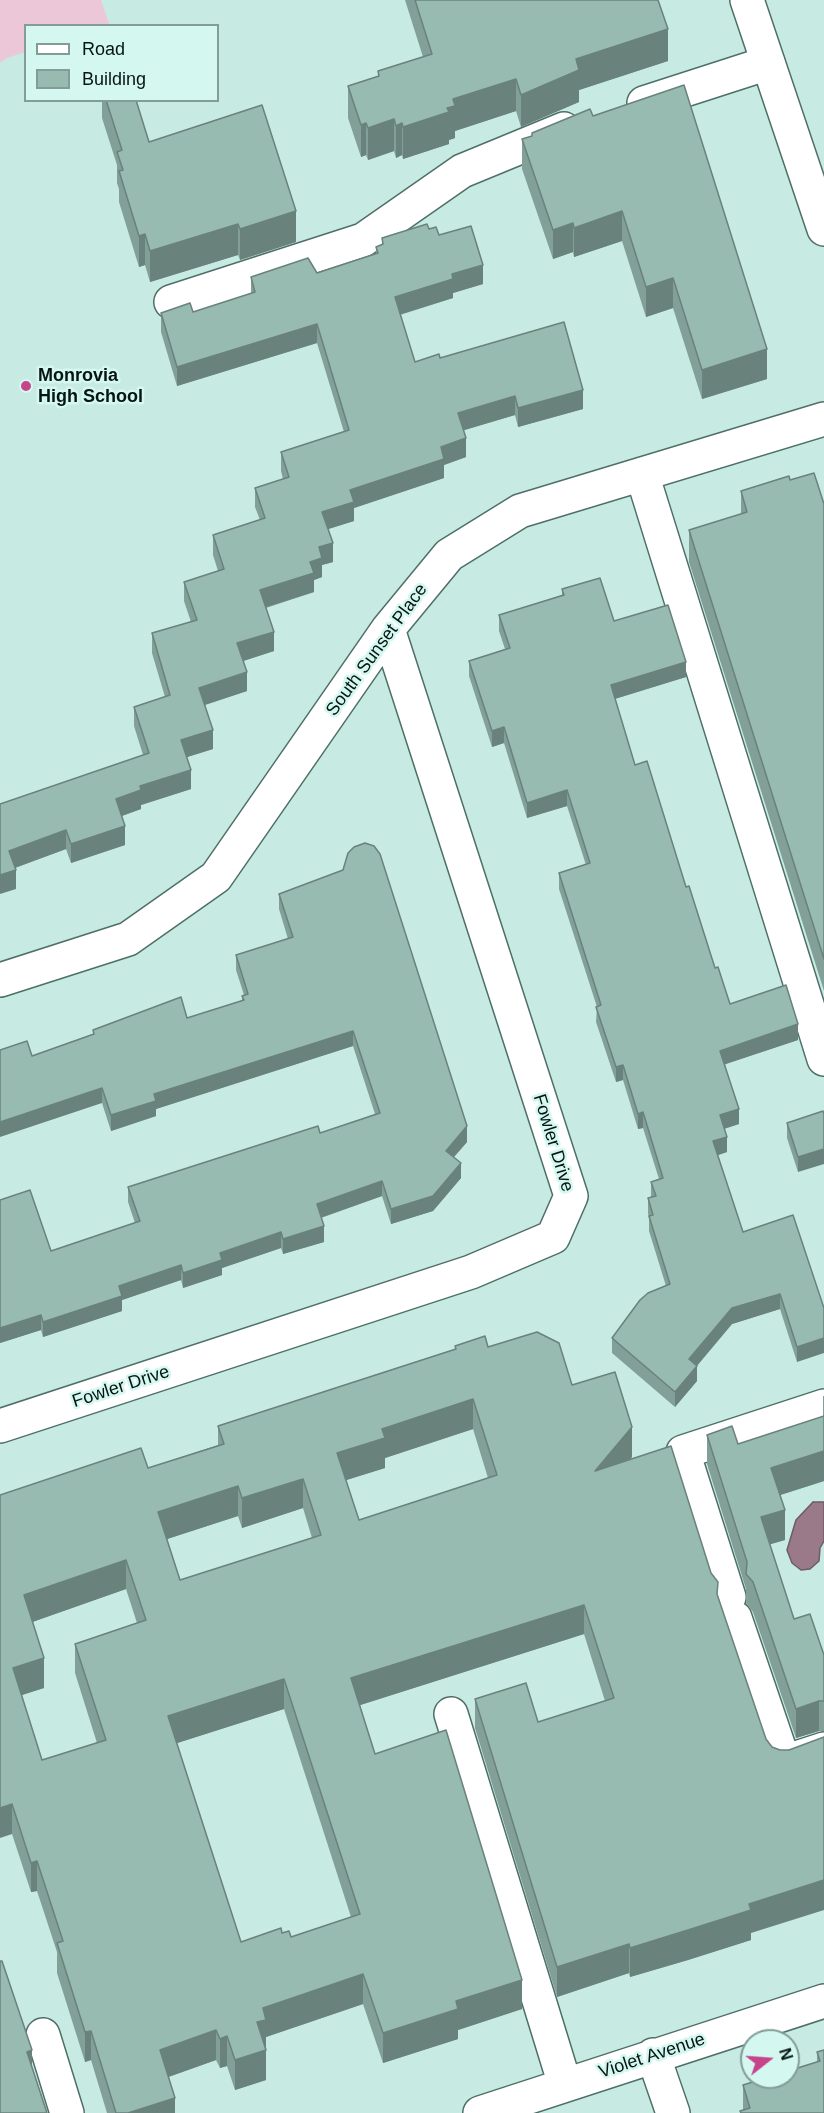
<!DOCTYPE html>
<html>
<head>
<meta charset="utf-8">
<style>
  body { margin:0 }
  #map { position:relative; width:824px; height:2113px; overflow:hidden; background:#c7ebe2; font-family:Arial,sans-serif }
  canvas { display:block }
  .legend { position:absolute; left:24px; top:24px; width:195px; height:78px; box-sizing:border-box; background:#d4f8ef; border:2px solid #829d97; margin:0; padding:8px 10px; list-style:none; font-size:18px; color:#071512 }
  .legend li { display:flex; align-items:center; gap:12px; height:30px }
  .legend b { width:30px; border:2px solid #829d97 }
  .north { position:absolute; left:740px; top:2029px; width:60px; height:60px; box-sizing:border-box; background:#d4f8ef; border:2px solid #829d97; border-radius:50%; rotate:73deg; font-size:16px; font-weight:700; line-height:24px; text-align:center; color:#071512 }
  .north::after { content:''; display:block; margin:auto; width:21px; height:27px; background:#c6448c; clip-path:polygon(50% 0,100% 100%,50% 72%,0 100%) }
</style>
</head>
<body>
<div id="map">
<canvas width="824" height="2113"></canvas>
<ul class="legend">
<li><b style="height:8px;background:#fff"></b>Road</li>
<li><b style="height:16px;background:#97bab1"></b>Building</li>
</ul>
<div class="north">N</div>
</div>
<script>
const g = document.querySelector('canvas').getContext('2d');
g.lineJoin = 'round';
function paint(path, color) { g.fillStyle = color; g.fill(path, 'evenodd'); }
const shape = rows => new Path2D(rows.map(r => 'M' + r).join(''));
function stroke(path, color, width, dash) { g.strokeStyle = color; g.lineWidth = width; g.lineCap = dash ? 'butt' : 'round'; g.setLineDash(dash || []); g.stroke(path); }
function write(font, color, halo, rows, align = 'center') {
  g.font = font + ' Arial,sans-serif'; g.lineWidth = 5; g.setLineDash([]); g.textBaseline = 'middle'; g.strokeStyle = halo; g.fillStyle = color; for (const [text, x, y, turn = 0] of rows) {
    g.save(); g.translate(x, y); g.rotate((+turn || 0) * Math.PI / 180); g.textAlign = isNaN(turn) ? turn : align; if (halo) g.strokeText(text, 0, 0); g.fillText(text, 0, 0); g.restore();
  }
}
paint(shape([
  [0,0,101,0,109,24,26,26,25,52,7,58,0,63]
]), '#ebc7d7');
const water = shape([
  [813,1502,824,1502,824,1541,820,1548,819,1561,810,1569,801,1570,792,1563,787,1550,796,1520,813,1502]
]);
paint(water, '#9a7a88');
stroke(water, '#6e5c65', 1.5);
const minor = shape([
  [644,103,768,63],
  [171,302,363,240,462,171,564,129],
  [642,474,824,1059],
  [0,980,128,939,216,877,388,629,449,555,520,511,824,419],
  [0,1426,471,1272,553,1237,571,1196,388,629],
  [729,1597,683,1452,824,1406],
  [735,1618,784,1762,824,1749],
  [451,1714,565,2085],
  [43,2035,67,2113],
  [653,2055,673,2113],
  [480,2113,824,2001]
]);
const major = shape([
  [747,0,824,229]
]);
stroke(minor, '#4e6f67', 36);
stroke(major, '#4e6f67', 36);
stroke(minor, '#fff', 33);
stroke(major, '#fff', 33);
paint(shape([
  [405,0,658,0,668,61,579,90,579,102,521,127,516,111,455,131,455,138,449,140,449,144,403,159,402,155,396,158,394,151,368,160,366,155,361,157,348,118,348,86,378,76,378,71,423,57],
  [102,100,136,100,149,142,296,242,240,260,238,255,150,282,145,265,139,267,119,202,119,189,117,183,117,165,102,118],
  [593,116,767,379,702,399,673,308,646,317,622,241,574,257,573,252,553,259,522,169,522,139,532,136,532,133],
  [429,229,439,235,483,284,453,293,453,298,400,315,415,362,440,358,583,409,518,427,515,415,464,430,466,457,444,465,444,478,354,508,354,521,328,529,333,562,322,565,322,577,314,580,314,592,266,608,274,651,243,661,247,691,204,705,213,749,187,757,191,789,141,805,141,809,122,816,125,845,71,863,66,849,15,868,16,889,0,804,143,755,134,726,134,707,165,697,152,653,152,633,191,622,184,601,184,582,218,571,213,555,213,535,260,520,255,507,255,488,283,479,281,471,281,452,344,432,317,343,177,386,161,332,161,313,193,312,251,294,251,277,317,273,376,254,376,247,382,245,382,238],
  [790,480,824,504,824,991,689,562,689,530,741,514,741,491],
  [562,589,614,621,686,677,615,699,635,765,686,887,715,968,730,1004,798,1040,725,1064,739,1124,724,1129,727,1152,717,1155,743,1232,824,1308,797,1362,780,1309,732,1324,697,1366,697,1381,675,1407,612,1353,612,1338,666,1286,649,1231,649,1219,648,1213,648,1198,651,1197,651,1182,659,1179,643,1128,638,1129,623,1080,616,1082,596,1022,597,1007,559,889,559,873,586,865,567,806,527,818,504,743,492,747,469,676,469,661,505,649,499,631,499,615,562,595],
  [279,894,467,1142,454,1157,461,1178,433,1211,391,1224,382,1196,321,1218,324,1242,283,1254,281,1248,222,1268,222,1275,183,1288,181,1280,122,1300,122,1311,43,1337,41,1330,0,1343,51,1251,135,1223,128,1202,128,1187,320,1133,375,1114,353,1046,156,1109,156,1116,111,1131,102,1103,32,1056,93,1034,93,1030,187,1018,242,1001,242,996,244,995,236,970,236,955,288,939,279,909],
  [824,1114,798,1172,787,1138,787,1123],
  [455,1346,488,1347,572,1385,632,1457,630,1459,718,1596,751,1940,688,1960,630,1977,629,1973,557,1997,475,1728,475,1699,538,1722,605,1701,584,1634,360,1705,375,1754,522,2009,458,2030,458,2039,383,2063,363,2004,266,2037,266,2080,235,2090,227,2066,220,2068,216,2060,168,2077,175,2113,107,2113,91,2060,85,2062,57,1973,57,1952,37,1891,31,1892,12,1834,0,1495,148,1468,218,1445,218,1426,455,1349],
  [473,1429,488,1478,359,1520,346,1480,385,1468,385,1458],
  [303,1508,312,1538,180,1580,167,1539,238,1516,242,1528],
  [126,1589,137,1623,75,1644,75,1673,97,1743,42,1760,21,1695,44,1688,32,1622],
  [284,1709,351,1917,291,1937,282,1933,241,1942,177,1743],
  [823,1396,824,1396,824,1481,780,1495,785,1540,770,1544,794,1619,824,1655,824,1731,819,1731,796,1738,753,1612,746,1603,746,1589,707,1464,707,1435,738,1444,823,1417],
  [824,2050,824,2113,740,2113,740,2111,743,2110,743,2085,817,2062,817,2052]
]), '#82a098');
paint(shape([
  [668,29,668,61,579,90,579,102,521,127,521,95,576,59],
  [516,79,516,111,455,131,455,138,449,140,449,144,403,159,403,127,453,99],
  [394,119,394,151,368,160,368,128],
  [366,123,366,155,361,157,361,125],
  [402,123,402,155,396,158,396,126],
  [296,211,296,242,240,260,240,229],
  [622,211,622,241,574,257,574,228],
  [573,223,573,252,553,259,553,230],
  [238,224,238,255,150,282,150,251],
  [145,234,145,265,139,267,139,236],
  [483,265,483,284,453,293,453,298,395,316,395,297,452,274],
  [673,278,673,308,646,317,646,287],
  [317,324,317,343,177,386,177,367],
  [767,349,767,379,702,399,702,370],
  [583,390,583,409,518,427,518,408],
  [515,396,515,415,458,432,458,413],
  [466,438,466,457,444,465,444,478,354,508,354,521,322,531,322,512,350,490,441,447],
  [333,543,333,562,322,565,322,577,314,580,314,592,260,609,260,590,310,562,319,547],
  [274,632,274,651,237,663,237,643],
  [686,662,686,677,611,700,611,685],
  [247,672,247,691,199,707,199,688],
  [504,727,504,743,492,747,492,731],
  [213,730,213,749,181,759,181,740],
  [191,770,191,789,141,805,141,809,116,818,116,799,140,786],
  [567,790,567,806,527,818,527,803],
  [125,826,125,845,71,863,71,844],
  [66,830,66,849,9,870,9,851],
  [16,870,16,889,0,894,0,875],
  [798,1024,798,1040,720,1066,720,1051],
  [353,1031,353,1046,156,1109,156,1116,111,1131,111,1115,154,1094],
  [623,1065,623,1080,616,1082,616,1067],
  [102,1088,102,1103,0,1137,0,1122],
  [739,1109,739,1124,720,1130,720,1115],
  [643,1112,643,1128,638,1129,638,1114],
  [467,1126,467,1142,446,1166,446,1151],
  [727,1137,727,1152,713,1157,713,1141],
  [824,1149,824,1164,798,1172,798,1157],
  [461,1163,461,1178,433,1211,391,1224,391,1209],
  [382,1181,382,1196,317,1219,317,1204],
  [324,1226,324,1242,283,1254,283,1239],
  [281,1232,281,1248,222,1268,222,1275,183,1288,183,1273,220,1253],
  [181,1265,181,1280,122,1300,122,1311,43,1337,43,1322,119,1286],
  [780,1294,780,1309,732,1324,689,1375,689,1359,732,1308],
  [41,1315,41,1330,0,1343,0,1328],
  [824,1338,824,1353,797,1362,797,1347],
  [697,1366,697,1381,675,1407,675,1392],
  [473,1399,473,1429,385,1458,385,1468,337,1483,337,1453,382,1429],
  [632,1427,632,1457,595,1501,595,1471],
  [824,1451,824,1481,771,1498,771,1468],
  [303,1479,303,1508,242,1528,242,1498],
  [238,1486,238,1516,158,1542,158,1512],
  [785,1510,785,1540,761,1547,761,1517],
  [126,1560,126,1589,24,1625,24,1595],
  [584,1605,584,1634,351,1708,351,1678],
  [44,1658,44,1688,13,1698,13,1668],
  [284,1679,284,1709,168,1746,168,1716],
  [819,1701,819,1731,796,1738,796,1709],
  [12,1804,12,1834,0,1838,0,1808],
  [37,1861,37,1891,31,1892,31,1863],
  [824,1880,824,1910,751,1933,751,1940,688,1960,630,1977,630,1948,749,1904],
  [629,1944,629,1973,557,1997,557,1967],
  [363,1974,363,2004,266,2037,266,2049,257,2052,257,2022,263,2008],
  [522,1980,522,2009,458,2030,458,2039,383,2063,383,2033,456,2001],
  [216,2030,216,2060,160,2080,160,2050],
  [91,2031,91,2060,85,2062,85,2032],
  [227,2036,227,2066,220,2068,220,2039],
  [32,2050,32,2080,27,2052],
  [266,2050,266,2080,235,2090,235,2060],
  [175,2098,175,2113,128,2113]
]), '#6a827c');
const building = shape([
  [415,0,658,0,668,29,576,59,579,70,521,95,516,79,453,99,455,106,447,108,449,112,403,127,402,123,396,126,394,119,368,128,366,123,361,125,348,86,379,76,378,71,432,54,415,0],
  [684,85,767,349,702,370,673,278,646,287,622,211,574,228,573,223,553,230,522,139,532,136,532,133,590,109,593,116,684,85],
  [106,100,136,100,149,142,262,105,296,211,240,229,238,224,150,251,145,234,139,236,119,171,123,170,117,152,122,150,106,100],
  [427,224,429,229,436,227,439,235,471,226,483,265,452,274,453,279,395,297,415,362,439,354,440,358,564,322,583,390,518,408,515,396,458,413,466,438,441,447,444,459,350,490,354,502,322,512,333,543,319,547,322,558,310,562,314,573,260,590,274,632,237,643,247,672,199,688,213,730,181,740,191,770,140,786,141,790,116,799,125,826,71,844,66,830,9,851,16,870,0,875,0,804,149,753,134,707,170,695,152,633,197,620,184,582,224,569,213,535,265,518,255,488,289,477,281,452,349,430,317,324,177,367,161,313,190,303,193,312,255,292,251,277,308,258,317,273,378,253,376,247,383,244,382,238,427,224],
  [814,473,824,504,824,959,689,530,747,512,741,491,789,476,790,480,814,473],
  [600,578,614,621,668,605,686,662,611,685,635,765,647,761,686,887,689,886,715,968,718,967,730,1004,786,985,798,1024,720,1051,739,1109,720,1115,727,1137,713,1141,743,1232,793,1215,824,1308,824,1338,797,1347,780,1294,732,1308,689,1359,697,1366,675,1392,612,1338,640,1300,648,1293,670,1284,649,1216,653,1215,648,1198,656,1196,651,1182,663,1178,643,1112,638,1114,623,1065,616,1067,596,1007,601,1005,559,873,590,863,567,790,527,803,504,727,492,731,469,661,510,648,499,615,564,595,562,589,600,578],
  [365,843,374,846,380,854,467,1126,446,1151,461,1163,433,1196,391,1209,382,1181,317,1204,324,1226,283,1239,281,1232,220,1253,222,1260,183,1273,181,1265,119,1286,122,1296,43,1322,41,1315,0,1328,0,1200,30,1190,51,1251,140,1221,128,1187,318,1126,320,1133,380,1113,353,1031,154,1094,156,1101,111,1115,102,1088,0,1122,0,1050,27,1041,32,1056,94,1034,93,1030,181,997,187,1018,244,1000,242,996,248,994,236,955,293,937,279,894,343,870,348,853,354,847,365,843],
  [823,1111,824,1114,824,1149,798,1157,787,1123,823,1111],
  [537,1332,559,1343,572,1385,615,1372,632,1427,595,1471,671,1446,711,1573,718,1582,717,1594,766,1739,772,1747,780,1750,789,1750,824,1737,824,1880,749,1904,751,1910,688,1930,630,1948,629,1944,557,1967,475,1699,526,1683,538,1722,614,1698,584,1605,351,1678,375,1754,446,1730,522,1980,456,2001,458,2009,383,2033,363,1974,263,2008,266,2020,257,2022,266,2050,235,2060,227,2036,220,2039,216,2030,160,2050,175,2098,128,2113,116,2113,91,2031,85,2032,57,1943,63,1941,37,1861,31,1863,12,1804,0,1808,0,1495,141,1448,148,1468,224,1444,218,1426,456,1349,455,1346,485,1336,488,1347,537,1332],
  [473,1399,497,1475,359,1520,337,1453,385,1438,382,1429,473,1399],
  [303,1479,321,1535,180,1580,158,1512,238,1486,242,1498,303,1479],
  [126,1560,146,1620,75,1644,106,1740,42,1760,13,1668,44,1658,24,1595,126,1560],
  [284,1679,360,1914,291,1937,289,1931,282,1933,281,1928,241,1942,168,1716,284,1679],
  [824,1416,824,1451,771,1468,785,1510,761,1517,794,1619,810,1614,824,1655,824,1701,819,1701,796,1709,753,1582,746,1574,747,1562,707,1435,732,1426,738,1444,824,1416],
  [0,1961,2,1961,32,2050,27,2052,47,2113,0,2113,0,1961],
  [824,2050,824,2113,741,2113,740,2111,750,2108,743,2085,769,2077,788,2077,788,2071,820,2061,817,2052,824,2050]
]);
paint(building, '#97bab1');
stroke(building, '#6a827c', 1.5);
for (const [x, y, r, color] of [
  [26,386,6,"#c6448c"]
]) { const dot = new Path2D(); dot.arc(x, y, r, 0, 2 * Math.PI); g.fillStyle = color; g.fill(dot); stroke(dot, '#d4f8ef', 2); }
write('bold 18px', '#071512', '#d4f8ef', [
  ["Monrovia",38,376],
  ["High School",38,397]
], 'left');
write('18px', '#071512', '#d4f8ef', [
  ["South Sunset Place",377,650,-54],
  ["Fowler Drive",553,1143,73],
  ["Fowler Drive",121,1387,-18],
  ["Violet Avenue",652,2056,-18]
]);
</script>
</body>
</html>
